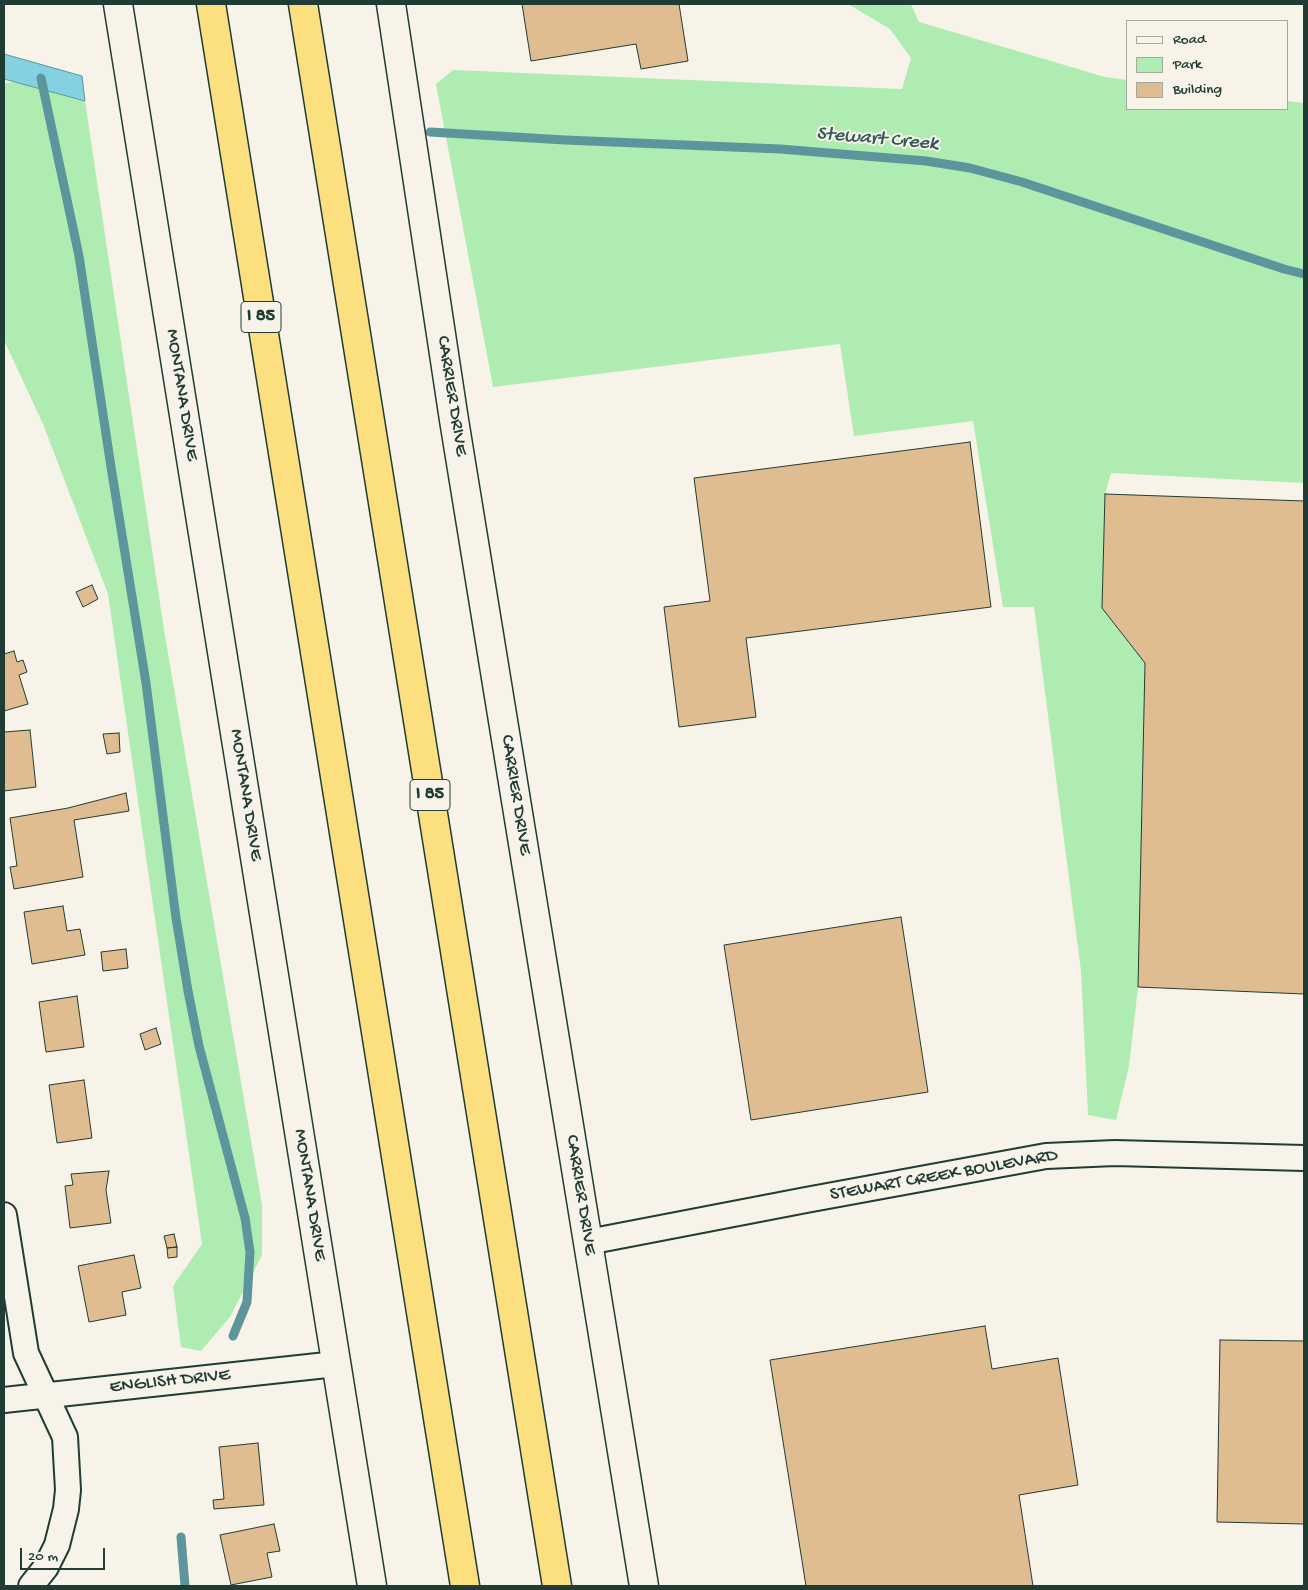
<!DOCTYPE html>
<html>
<head>
<meta charset="utf-8">
<style>
  body { margin:0 }
  #map { position:relative; width:1308px; height:1590px; overflow:hidden; background:#f7f3e8; font-family:"Gochi Hand",sans-serif }
  canvas { display:block }
  .frame { position:absolute; inset:0; border:5px solid #1f3d34; pointer-events:none }
  .legend { position:absolute; left:1126px; top:20px; width:162px; height:90px; box-sizing:border-box; background:#f7f3e8; border:1px solid #a1aaa0; margin:0; padding:6px 9px; list-style:none; font-size:15px; color:#1f3d34 }
  .legend li { display:flex; align-items:center; gap:10px; height:25px }
  .legend b { width:25px; border:1px solid #a1aaa0 }
  .scale { position:absolute; left:20px; top:1548px; width:85px; height:22px; box-sizing:border-box; border:2px solid #1f3d34; border-top:0; padding-left:6px; font-size:15px; line-height:18px; white-space:nowrap; color:#1f3d34; -webkit-text-stroke:4px #f7f3e8; paint-order:stroke }
</style>
</head>
<body>
<div id="map">
<canvas width="1308" height="1590"></canvas>
<div class="frame"></div>
<ul class="legend">
<li><b style="height:6px;background:#f7f3e8"></b>Road</li>
<li><b style="height:14px;background:#aeecb2"></b>Park</li>
<li><b style="height:14px;background:#e0bc91"></b>Building</li>
</ul>
<div class="scale">20 m</div>
</div>
<script>
const g = document.querySelector('canvas').getContext('2d');
g.lineJoin = 'round';
function paint(path, color) { g.fillStyle = color; g.fill(path, 'evenodd'); }
const shape = rows => new Path2D(rows.map(r => 'M' + r).join(''));
function stroke(path, color, width, dash) { g.strokeStyle = color; g.lineWidth = width; g.lineCap = dash ? 'butt' : 'round'; g.setLineDash(dash || []); g.stroke(path); }
function write(font, color, halo, rows, align = 'center') {
  g.font = font + ' "Gochi Hand",sans-serif'; g.lineWidth = 4; g.setLineDash([]); g.textBaseline = 'middle'; g.strokeStyle = halo; g.fillStyle = color; for (const [text, x, y, turn = 0] of rows) {
    g.save(); g.translate(x, y); g.rotate((+turn || 0) * Math.PI / 180); g.textAlign = isNaN(turn) ? turn : align; if (halo) g.strokeText(text, 0, 0); g.fillText(text, 0, 0); g.restore();
  }
}
paint(shape([
  [848,4,911,4,919,22,1105,77,1127,80,1127,109,1287,109,1287,101,1304,103,1304,483,1111,473,1105,494,1102,608,1145,663,1138,987,1129,1066,1116,1120,1088,1115,1081,971,1034,607,1003,607,973,421,854,436,840,344,493,387,436,84,453,70,902,89,911,58,890,29],
  [15,82,85,101,164,630,262,1205,262,1255,230,1317,201,1351,181,1347,173,1286,202,1244,108,594,43,424,4,340,4,83]
]), '#aeecb2');
const water = shape([
  [4,54,82,76,85,101,4,79,4,54]
]);
paint(water, '#84d1e2');
stroke(water, '#5c969c', 1);
stroke(shape([
  [41,78,79,256,111,467,146,683,176,918,188,991,199,1046,245,1218,250,1252,247,1302,233,1336],
  [430,132,565,140,780,149,926,161,970,168,1022,182,1284,269,1304,274],
  [181,1537,185,1586]
]), '#5c969c', 9);
const building = shape([
  [522,4,679,4,688,61,641,69,636,44,531,61,522,4],
  [970,442,991,607,746,638,756,717,679,727,664,607,710,601,694,478,970,442],
  [1105,494,1304,501,1304,994,1138,987,1145,663,1102,608,1105,494],
  [92,585,98,599,83,607,76,592,92,585],
  [14,651,17,662,23,660,27,672,19,675,28,704,4,711,4,654,14,651],
  [30,730,36,787,4,791,4,732,30,730],
  [119,733,120,752,107,754,103,734,119,733],
  [126,793,129,811,74,820,83,877,14,889,10,867,17,866,10,818,68,808,126,793],
  [63,906,67,931,80,929,85,955,32,964,24,912,63,906],
  [901,917,928,1092,751,1120,724,945,901,917],
  [126,949,128,968,103,971,101,952,126,949],
  [77,996,84,1047,46,1052,39,1002,77,996],
  [156,1028,161,1044,145,1050,140,1034,156,1028],
  [84,1080,92,1138,57,1143,49,1085,84,1080],
  [109,1171,106,1190,111,1223,70,1228,65,1186,73,1185,71,1174,109,1171],
  [174,1234,177,1247,167,1248,164,1236,174,1234],
  [177,1247,177,1257,168,1258,167,1248,177,1247],
  [134,1255,141,1288,122,1292,126,1315,89,1322,78,1266,134,1255],
  [985,1326,992,1369,1058,1358,1078,1485,1019,1495,1033,1586,806,1586,770,1360,985,1326],
  [1220,1340,1304,1341,1304,1524,1217,1522,1220,1340],
  [258,1443,264,1505,214,1509,213,1500,224,1499,219,1447,258,1443],
  [274,1524,280,1551,267,1553,272,1577,231,1585,220,1535,274,1524]
]);
paint(building, '#e0bc91');
stroke(building, '#1f3d34', 1);
const street = shape([
  [4,1215,26,1353,65,1437,68,1490,66,1509,57,1545,46,1567,31,1586],
  [588,1242,806,1200,1046,1156,1115,1153,1304,1158],
  [4,1400,336,1364]
]);
const secondary = shape([
  [118,4,372,1586],
  [391,4,454,420,644,1586]
]);
const highway = shape([
  [211,4,465,1586],
  [303,4,557,1586]
]);
stroke(street, '#1f3d34', 28);
stroke(secondary, '#1f3d34', 31);
stroke(highway, '#1f3d34', 31);
stroke(street, '#f7f3e8', 24);
stroke(secondary, '#f7f3e8', 28);
stroke(highway, '#fce080', 28);
for (const [x, y, w] of [
  [261,317,40],
  [430,795,40]
]) { const box = new Path2D(); box.roundRect(x - w / 2, y - 15.5, w, 31, 4); g.fillStyle = '#f7f3e8'; g.fill(box); stroke(box, '#1f3d34', 1); }
write('bold 18px', '#1f3d34', null, [
  ["I 85",261,317],
  ["I 85",430,795]
]);
write('19px', '#1f3d34', '#f7f3e8', [
  ["MONTANA DRIVE",181,395,81],
  ["CARRIER DRIVE",451,396,81],
  ["MONTANA DRIVE",245,795,81],
  ["CARRIER DRIVE",515,795,81],
  ["STEWART CREEK BOULEVARD",944,1176,-10],
  ["MONTANA DRIVE",309,1195,81],
  ["CARRIER DRIVE",580,1195,81],
  ["ENGLISH DRIVE",170,1382,-6]
]);
write('italic 20px', '#335b57', '#f7f3e8', [
  ["Stewart Creek",877,140,5]
]);
</script>
</body>
</html>
